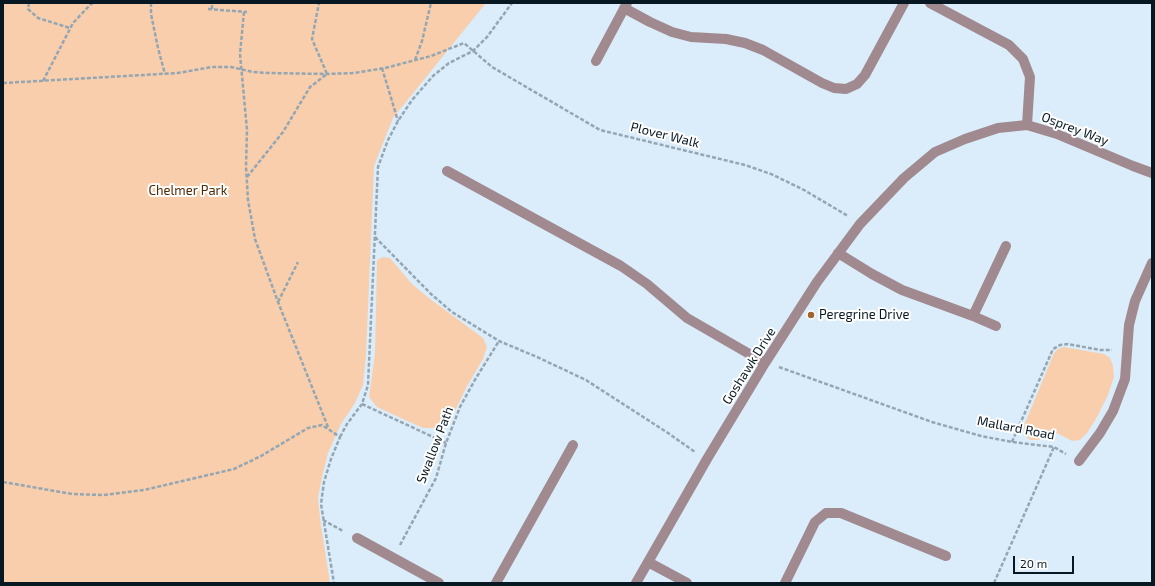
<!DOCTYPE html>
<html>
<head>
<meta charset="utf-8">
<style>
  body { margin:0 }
  #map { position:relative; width:1155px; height:586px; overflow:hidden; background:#dbedfa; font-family:"Exo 2",sans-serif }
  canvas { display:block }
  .frame { position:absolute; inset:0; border:4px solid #071823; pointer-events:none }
  .scale { position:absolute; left:1013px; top:556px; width:61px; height:18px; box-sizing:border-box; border:2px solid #071823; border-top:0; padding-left:5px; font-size:12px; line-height:14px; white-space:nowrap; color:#071823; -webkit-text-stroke:3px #fff; paint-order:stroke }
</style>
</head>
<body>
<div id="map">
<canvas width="1155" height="586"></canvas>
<div class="frame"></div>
<div class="scale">20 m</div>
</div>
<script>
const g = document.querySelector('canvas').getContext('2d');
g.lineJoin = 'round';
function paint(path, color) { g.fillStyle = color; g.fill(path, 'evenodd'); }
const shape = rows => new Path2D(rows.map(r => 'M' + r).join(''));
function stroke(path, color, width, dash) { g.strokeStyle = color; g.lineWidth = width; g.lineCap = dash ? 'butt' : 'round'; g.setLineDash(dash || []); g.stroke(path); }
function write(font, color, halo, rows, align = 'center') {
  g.font = font + ' "Exo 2",sans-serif'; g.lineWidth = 4; g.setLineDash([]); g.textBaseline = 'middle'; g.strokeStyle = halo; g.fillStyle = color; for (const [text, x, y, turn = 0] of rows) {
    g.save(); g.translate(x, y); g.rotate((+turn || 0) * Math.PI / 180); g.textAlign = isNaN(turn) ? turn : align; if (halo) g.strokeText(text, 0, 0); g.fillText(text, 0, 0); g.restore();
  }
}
paint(shape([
  [3,3,486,3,393,118,374,166,366,355,363,385,355,403,341,424,328,453,322,477,318,498,321,526,330,583,3,583],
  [382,257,390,258,412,284,430,299,483,338,487,347,483,359,467,386,449,423,439,428,423,428,405,420,377,407,369,397,375,353,377,261],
  [1064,347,1104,354,1110,358,1113,366,1114,377,1108,395,1097,417,1087,433,1080,440,1072,441,1057,433,1038,440,1030,440,1025,435,1023,428,1054,353,1058,349]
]), '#f8ceac');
stroke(shape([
  [29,3,28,9,38,18,70,28],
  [151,3,151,14,158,48,165,74],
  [208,9,247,12],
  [212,9,212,3],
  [244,12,240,54,247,130,246,167,248,200,255,239,278,302,328,427],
  [415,60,422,41,431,3],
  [382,68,398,121],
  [43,81,73,23,90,5,93,3],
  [3,83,178,73,212,67,231,67,253,72,269,73,327,74,354,73,385,68,431,56,464,43,492,67,600,130,745,165,771,174,804,190,848,216],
  [247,177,283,132,310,87,327,74,312,39,319,3],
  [375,237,431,294,452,312,499,341,537,357,586,380,668,433,695,452],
  [278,302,298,262],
  [779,367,932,422,981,436,1012,442,1054,447,1066,454],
  [362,404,446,443],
  [340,437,347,424,362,404,368,385,378,167,388,140,398,121,412,100,433,76,449,63,473,51,487,37,512,3],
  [1012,442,1053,349,1060,345,1068,344,1100,350,1112,350],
  [3,482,72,494,103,495,144,490,234,469,261,456,308,428,322,425,340,437,331,459,324,482,321,504,334,583],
  [323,520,343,531],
  [400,545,436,478,446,443,460,407,476,378,499,341],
  [994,583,1054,447]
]), '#94a6b2', 2.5, [4, 2]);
stroke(shape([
  [930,3,1009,45,1023,59,1030,77,1027,125],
  [624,8,650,22,672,32,691,37,726,39,745,43,763,50,822,83,834,88,846,89,857,84,865,75,904,3],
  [596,61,627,3],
  [447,171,621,266,647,284,687,318,765,363],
  [838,253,872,274,902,290,973,316,996,326],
  [973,316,1006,246],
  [1079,461,1100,433,1113,411,1125,379,1129,325,1135,301,1152,263],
  [357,538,439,583],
  [648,562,687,583],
  [496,583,573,445],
  [636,583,707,459,765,363,817,282,860,224,904,178,935,152,965,139,998,128,1027,125,1057,134,1133,166,1152,173],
  [785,583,815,522,826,513,841,513,946,556]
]), '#a0898f', 10);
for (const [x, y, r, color] of [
  [811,315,4,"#a3652b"]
]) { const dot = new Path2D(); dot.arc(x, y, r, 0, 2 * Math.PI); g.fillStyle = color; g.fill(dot); stroke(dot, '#fff', 1.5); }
write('13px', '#071823', '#fff', [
  ["Osprey Way",1075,129,21],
  ["Plover Walk",665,135,14],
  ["Goshawk Drive",749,366,-58],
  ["Mallard Road",1016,428,11],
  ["Swallow Path",435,445,-69]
]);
write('13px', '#4f2902', '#fff', [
  ["Chelmer Park",188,191]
]);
write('13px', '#071823', '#fff', [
  ["Peregrine Drive",819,315]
], 'left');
</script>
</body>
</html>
